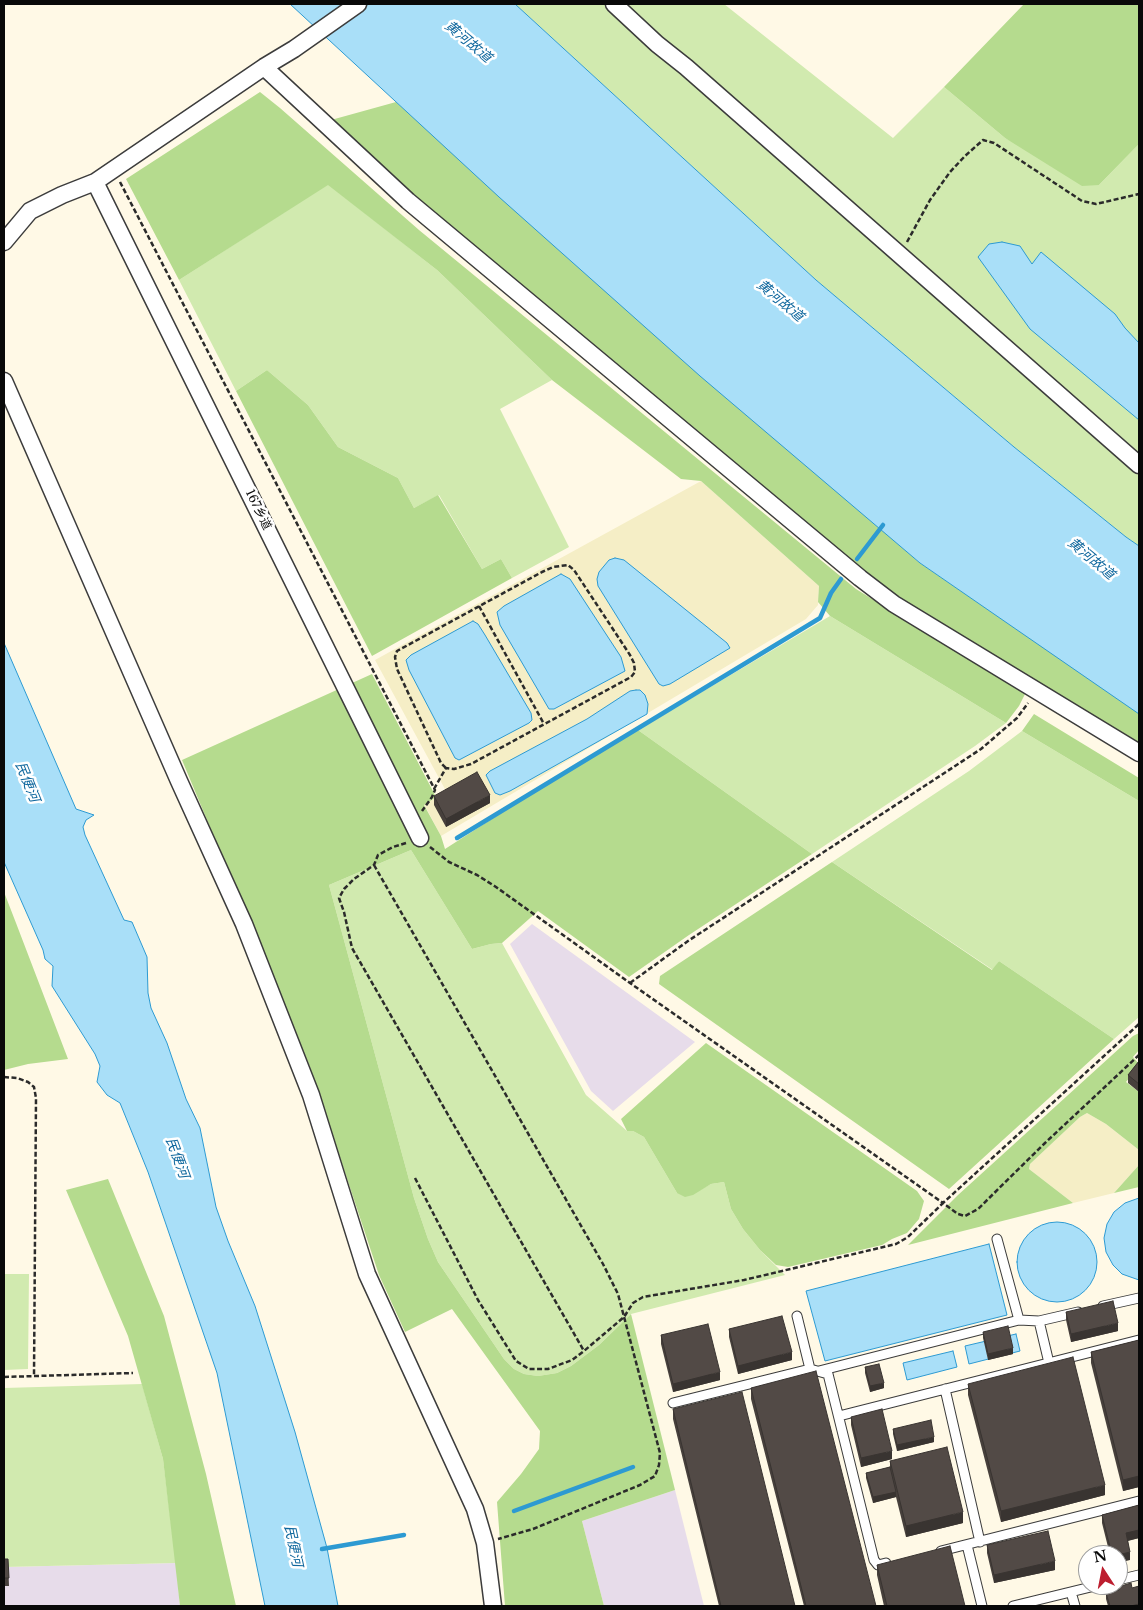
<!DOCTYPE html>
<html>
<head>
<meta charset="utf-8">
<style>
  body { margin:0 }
  #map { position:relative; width:1143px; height:1610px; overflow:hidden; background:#fff9e6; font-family:"Libre Baskerville",serif }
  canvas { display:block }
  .frame { position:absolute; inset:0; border:5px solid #090909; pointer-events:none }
  .north { position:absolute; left:1078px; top:1545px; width:50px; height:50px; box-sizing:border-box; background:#fff; border:1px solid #9d9d9d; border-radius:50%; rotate:349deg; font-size:14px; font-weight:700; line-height:20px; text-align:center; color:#090909 }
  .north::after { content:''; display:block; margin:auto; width:18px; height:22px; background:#bd1e2f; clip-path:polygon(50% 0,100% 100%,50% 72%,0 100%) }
</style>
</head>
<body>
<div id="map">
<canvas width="1143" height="1610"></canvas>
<div class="frame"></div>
<div class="north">N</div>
</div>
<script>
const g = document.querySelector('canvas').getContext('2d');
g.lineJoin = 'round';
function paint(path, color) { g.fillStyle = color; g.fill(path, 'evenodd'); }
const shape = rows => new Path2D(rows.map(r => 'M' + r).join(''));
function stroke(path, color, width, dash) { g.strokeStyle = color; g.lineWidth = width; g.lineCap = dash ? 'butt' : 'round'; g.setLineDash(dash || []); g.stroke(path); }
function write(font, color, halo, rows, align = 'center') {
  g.font = font + ' "Libre Baskerville","Noto Sans SC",serif'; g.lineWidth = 5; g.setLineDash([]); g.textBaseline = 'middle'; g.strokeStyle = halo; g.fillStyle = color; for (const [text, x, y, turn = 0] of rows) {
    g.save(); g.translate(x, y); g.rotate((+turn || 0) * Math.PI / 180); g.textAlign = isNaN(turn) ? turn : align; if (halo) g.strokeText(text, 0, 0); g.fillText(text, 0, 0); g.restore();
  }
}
paint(shape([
  [532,924,695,1042,613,1111,591,1091,510,944],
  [675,1490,704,1606,604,1606,582,1521],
  [176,1563,180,1606,4,1606,4,1567]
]), '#e7dcea');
paint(shape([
  [701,481,819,586,818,605,806,619,441,836,424,804,446,791,375,660],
  [1087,1113,1106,1124,1139,1150,1139,1165,1114,1193,1073,1203,1029,1169,1030,1164,1080,1117]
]), '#f5eec6');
paint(shape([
  [515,4,724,4,893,138,944,87,1005,138,1099,185,1139,144,1139,546,1126,537,1014,447,816,280],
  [328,184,437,270,552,380,500,409,569,547,512,578,501,559,482,569,439,495,414,508,398,478,338,447,308,405,267,370,236,391,179,280],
  [830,616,1006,723,975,746,812,854,638,730],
  [1022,731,1139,801,1139,1017,1114,1039,999,961,993,970,832,862,969,771],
  [411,850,472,949,491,944,502,943,586,1095,627,1131,633,1131,644,1137,677,1193,696,1192,711,1184,724,1182,731,1209,743,1229,760,1250,785,1275,631,1314,599,1345,571,1366,557,1373,538,1376,524,1374,514,1369,504,1359,438,1262,428,1239,414,1198,329,885],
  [4,1274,29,1274,28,1369,4,1370],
  [142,1384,163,1459,176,1563,4,1567,4,1388]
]), '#d1eaaf');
paint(shape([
  [1024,4,1139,4,1139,144,1099,185,1082,186,1005,138,944,87],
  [260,92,280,108,419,230,856,589,1025,694,1019,706,1006,723,830,616,818,602,819,586,701,481,681,479,552,380,437,270,328,185,179,280,126,179],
  [396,102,920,563,1139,712,1139,745,892,594,429,210,331,120],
  [267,370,308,405,338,447,398,478,414,508,438,495,482,569,501,559,512,578,372,656,236,391],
  [372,674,436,797,424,805,441,836,445,849,534,792,638,730,812,854,689,935,629,977,538,911,502,943,491,944,472,949,411,850,329,885,414,1198,428,1239,438,1262,504,1359,514,1369,524,1374,538,1376,557,1373,571,1366,599,1345,631,1314,675,1490,582,1521,604,1606,505,1606,497,1502,521,1474,539,1449,540,1431,452,1309,405,1332,379,1275,310,1067,182,760],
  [1034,714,1139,778,1139,801,1022,731],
  [832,862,992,970,999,961,1114,1039,949,1189,659,984,660,976],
  [4,892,16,923,68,1059,28,1064,4,1070],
  [1139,1033,1139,1050,1133,1057,1139,1064,1139,1066,1126,1082,1139,1092,1139,1150,1106,1124,1087,1113,1080,1117,1030,1164,1029,1169,1073,1203,908,1245,958,1195,1133,1036],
  [706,1043,917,1191,924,1201,919,1219,907,1233,892,1239,882,1245,788,1267,776,1265,760,1250,743,1229,731,1209,724,1182,711,1184,693,1195,685,1197,677,1193,644,1137,633,1131,627,1131,621,1119],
  [1139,1165,1139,1187,1114,1193],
  [108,1179,164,1316,206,1474,236,1606,180,1606,163,1459,128,1336,66,1190]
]), '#b5db8e');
const water = shape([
  [290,4,515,4,816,280,1014,447,1126,537,1139,546,1139,714,920,563,700,376,499,197,290,4],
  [1002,242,1020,246,1032,264,1041,252,1115,314,1125,328,1139,343,1139,420,1030,329,978,257,989,244,1002,242],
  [615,558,624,560,727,643,730,648,670,684,663,686,659,684,598,586,597,579,599,572,609,560,615,558],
  [561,574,570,579,621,657,625,671,554,709,549,709,500,625,497,612,504,606,561,574],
  [473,621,478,624,485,635,531,713,532,720,529,723,459,760,455,758,409,670,406,660,411,655,473,621],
  [4,643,76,809,94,815,86,820,83,827,85,835,124,920,132,922,147,957,148,993,151,1008,167,1043,186,1099,200,1128,216,1207,228,1241,255,1306,295,1432,327,1548,338,1606,265,1606,217,1373,148,1172,120,1103,107,1095,97,1082,100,1066,95,1054,52,986,53,966,45,959,43,950,4,862,4,643],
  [636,690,640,690,645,695,648,704,647,714,510,791,500,795,495,793,486,775,490,771,587,719,630,691,636,690],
  [1139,1198,1139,1280,1122,1274,1113,1265,1106,1252,1104,1238,1107,1224,1114,1212,1125,1203,1139,1198],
  '1017 1262a40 40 0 1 1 80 0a40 40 0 1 1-80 0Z',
  [989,1244,1007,1315,825,1361,806,1291,989,1244],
  [1016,1334,1020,1351,969,1364,965,1346,1016,1334],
  [953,1351,957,1367,907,1380,903,1363,953,1351]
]);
paint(water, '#a9dff8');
stroke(water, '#2d9ad2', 1);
stroke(shape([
  [857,559,883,525],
  [457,838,820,618,831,593,841,579],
  [514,1511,633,1467],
  [322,1549,404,1535]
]), '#2d9ad2', 4.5);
const service = shape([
  [1103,1306,1139,1298],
  [797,1316,810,1369,828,1374,874,1560,878,1565,886,1563],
  [1019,1320,1039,1321,1049,1363],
  [1039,1321,1078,1312],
  [819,1371,1019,1320,997,1239],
  [945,1389,980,1542],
  [673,1403,810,1369],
  [839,1416,1139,1340],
  [967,1545,982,1606],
  [941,1551,1139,1501],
  [1118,1580,1139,1575],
  [1071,1592,1075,1606],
  [1013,1606,1099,1585]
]);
const minor = shape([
  [614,4,657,44,686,67,1139,465],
  [264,67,408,201,860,578,894,604,1139,753],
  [95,182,420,838],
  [4,242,30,211,62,195,95,182,264,67,294,49,358,4],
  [4,381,179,781,244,924,311,1095,367,1274,475,1509,485,1543,493,1606]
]);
stroke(service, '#3c3c3c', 11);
stroke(minor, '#3c3c3c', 19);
stroke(shape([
  [120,182,435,790,432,797,422,811],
  [907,242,930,200,950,172,965,156,983,140,994,143,1082,201,1096,204,1139,194],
  [479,606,544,724],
  [434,789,446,768,454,769,471,764,631,677,635,672,634,663,630,655,574,570,568,565,553,567,542,572,397,651,395,657,397,669,441,763,446,768],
  [406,843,393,847,378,855,374,865,354,879,344,889,339,898,344,912,352,948,584,1351],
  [430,847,449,862,477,875,496,887,630,983,943,1203,1139,1024],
  [374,865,603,1264,618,1294,660,1453,659,1465,655,1476,640,1485,533,1529,498,1539],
  [630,983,688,941,981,749,1017,718,1028,703],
  [4,1077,17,1078,28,1082,34,1087,36,1098,34,1376],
  [415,1178,478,1300,516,1361,529,1369,548,1369,572,1360,584,1351,624,1317,633,1303,643,1297,744,1280,896,1244,908,1237,943,1203,958,1214,965,1216,978,1209,1045,1143,1139,1055],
  [4,1377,133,1373]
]), '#2b2b2b', 2.5, [5, 2.5]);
stroke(service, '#fff', 9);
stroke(minor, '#fff', 16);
paint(shape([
  [434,796,490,803,446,827,434,805],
  [1139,1061,1139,1092,1128,1083,1128,1075],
  [1066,1312,1118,1331,1071,1342,1066,1320],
  [729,1329,792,1360,738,1374,729,1337],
  [983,1332,1013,1354,988,1360,983,1338],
  [661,1335,720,1380,673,1392,661,1344],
  [1139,1340,1139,1487,1123,1491,1091,1363,1091,1352],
  [865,1367,884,1388,870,1392,865,1373],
  [968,1384,1105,1495,1001,1522,968,1395],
  [751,1388,876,1606,804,1606,751,1399],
  [673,1409,795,1606,719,1606,673,1419],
  [851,1417,892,1459,861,1467,851,1425],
  [893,1429,934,1442,897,1451,893,1434],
  [890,1461,963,1523,906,1537,896,1497,873,1503,866,1478,866,1473,890,1467],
  [1139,1505,1139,1538,1128,1541,1130,1560,1118,1555,1110,1555,1102,1523,1102,1515],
  [987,1545,1055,1570,994,1583,987,1553],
  [4,1559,8,1559,9,1586,4,1586],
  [877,1565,965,1606,884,1606,877,1575],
  [1118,1587,1132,1588,1139,1606,1108,1606,1106,1599,1106,1593,1118,1590]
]), '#47403c');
paint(shape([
  [490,795,490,803,446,827,446,819],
  [1118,1323,1118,1331,1071,1342,1071,1334],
  [1013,1348,1013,1354,988,1360,988,1354],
  [792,1352,792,1360,738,1374,738,1366],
  [720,1372,720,1380,673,1392,673,1384],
  [884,1383,884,1388,870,1392,870,1386],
  [934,1437,934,1442,897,1451,897,1445],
  [892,1451,892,1459,861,1467,861,1458],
  [1139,1476,1139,1487,1123,1491,1123,1480],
  [1105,1485,1105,1495,1001,1522,1001,1511],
  [896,1492,896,1497,873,1503,873,1497],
  [963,1512,963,1523,906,1537,906,1526],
  [1139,1530,1139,1538,1126,1541,1126,1533],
  [1130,1552,1130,1560,1118,1563,1118,1555],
  [1055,1561,1055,1570,994,1583,994,1575]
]), '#393431');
const building = shape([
  [477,772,490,795,446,819,434,796,477,772],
  [1139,1061,1139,1084,1128,1075,1139,1061],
  [1113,1301,1118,1323,1071,1334,1066,1312,1113,1301],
  [782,1316,792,1352,738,1366,729,1329,782,1316],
  [708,1324,720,1372,673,1384,661,1335,708,1324],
  [1008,1326,1013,1348,988,1354,983,1332,1008,1326],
  [1139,1340,1139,1476,1123,1480,1091,1352,1139,1340],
  [1073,1357,1105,1485,1001,1511,968,1384,1073,1357],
  [879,1364,884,1383,870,1386,865,1367,879,1364],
  [816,1371,876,1606,806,1606,751,1388,816,1371],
  [742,1392,795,1606,721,1606,673,1409,742,1392],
  [882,1409,892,1451,861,1458,851,1417,882,1409],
  [931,1420,934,1437,897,1445,893,1429,931,1420],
  [947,1447,963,1512,906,1526,890,1461,947,1447],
  [890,1467,896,1492,873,1497,866,1473,890,1467],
  [1139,1505,1139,1530,1126,1533,1130,1552,1118,1555,1112,1555,1102,1515,1139,1505],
  [1048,1531,1055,1561,994,1575,987,1545,1048,1531],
  [950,1546,965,1606,887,1606,877,1565,950,1546],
  [4,1559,8,1559,9,1578,4,1578,4,1559],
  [1131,1583,1132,1588,1139,1586,1139,1604,1131,1606,1110,1606,1106,1593,1119,1590,1118,1587,1131,1583]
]);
paint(building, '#524a46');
stroke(building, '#393431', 1);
write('12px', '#090909', '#fff', [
  ["167乡道",258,510,64]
]);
write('italic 14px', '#10689e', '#fff', [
  ["黄河故道",468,42,40],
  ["黄河故道",780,301,40],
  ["黄河故道",1091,559,40],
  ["民便河",27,782,68],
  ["民便河",177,1158,70],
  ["民便河",293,1546,78]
]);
</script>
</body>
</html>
